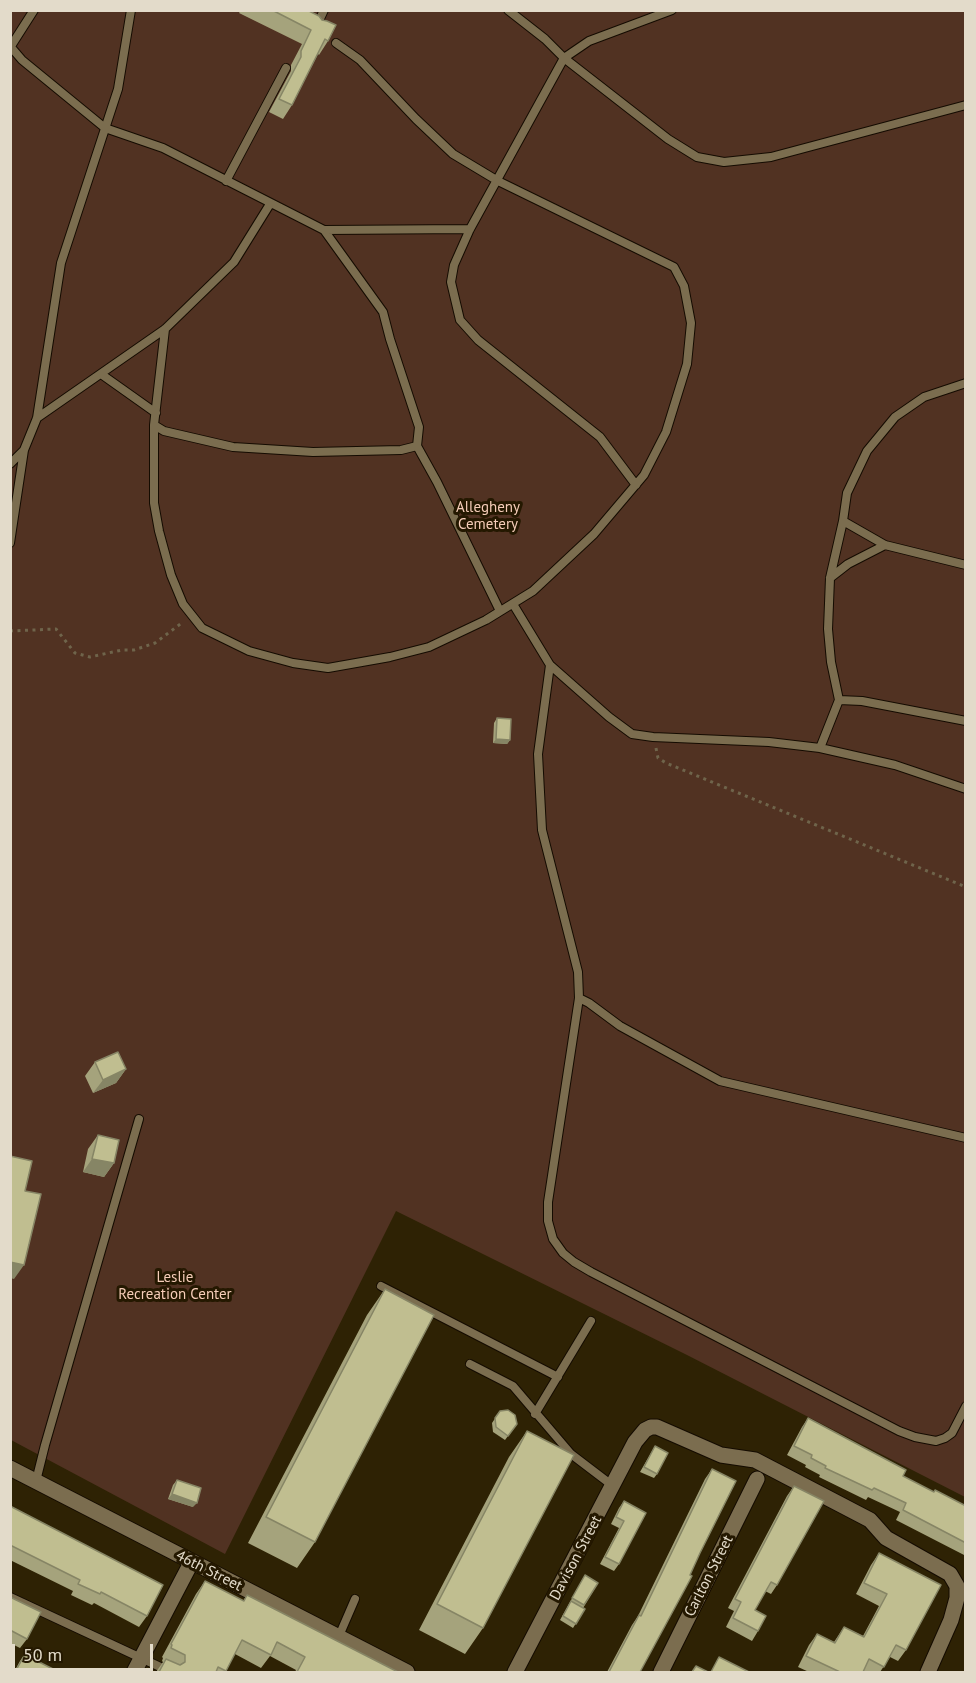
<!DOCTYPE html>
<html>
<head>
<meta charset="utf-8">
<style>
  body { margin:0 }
  #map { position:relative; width:976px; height:1683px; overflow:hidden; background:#2e2204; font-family:"PT Sans",sans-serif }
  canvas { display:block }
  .frame { position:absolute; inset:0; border:12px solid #e3dbca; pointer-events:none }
  .scale { position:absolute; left:12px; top:1644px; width:141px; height:27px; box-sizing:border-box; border:3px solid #e3dbca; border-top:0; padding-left:8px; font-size:18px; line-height:21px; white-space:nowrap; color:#e3dbca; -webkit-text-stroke:4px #241800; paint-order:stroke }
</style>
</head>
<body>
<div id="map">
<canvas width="976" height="1683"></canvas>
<div class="frame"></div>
<div class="scale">50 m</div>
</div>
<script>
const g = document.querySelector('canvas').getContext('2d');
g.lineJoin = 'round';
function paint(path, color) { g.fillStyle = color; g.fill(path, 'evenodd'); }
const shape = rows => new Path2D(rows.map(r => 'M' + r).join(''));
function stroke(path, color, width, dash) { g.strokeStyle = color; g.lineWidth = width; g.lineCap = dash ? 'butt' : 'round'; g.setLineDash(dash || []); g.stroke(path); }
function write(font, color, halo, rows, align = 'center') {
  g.font = font + ' "PT Sans",sans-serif'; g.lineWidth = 6; g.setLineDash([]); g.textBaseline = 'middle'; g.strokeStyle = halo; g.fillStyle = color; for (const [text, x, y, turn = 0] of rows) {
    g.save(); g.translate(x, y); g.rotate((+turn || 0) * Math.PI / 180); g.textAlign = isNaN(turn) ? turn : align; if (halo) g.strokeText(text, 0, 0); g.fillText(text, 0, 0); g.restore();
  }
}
paint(shape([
  [10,11,965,11,965,1497,687,1355,396,1211,225,1554,11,1440]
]), '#513222');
const service = shape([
  [508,10,545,39,564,58,668,139,697,157,724,162,771,157,966,105],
  [317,25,324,10],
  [10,46,22,60,105,128,163,148,324,230,470,229],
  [11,46,34,10],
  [226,181,286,68],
  [165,329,154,425,164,431,233,447,313,452,401,450,417,446,419,427,390,339,383,312,324,230],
  [101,374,156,413],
  [37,418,165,329,234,262,270,204],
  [154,425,154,503,159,531,171,575,183,604,202,628,249,651,293,663,328,668,390,657,429,647,486,620,533,591,594,534,644,475,666,432,687,364,691,323,684,286,674,267,498,181,453,154,416,119,360,60,336,43],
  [417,446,437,482,500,611],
  [10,464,24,450],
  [636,485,600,437,478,340,460,320,451,282,454,265,470,229,564,58,589,41,672,10],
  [843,521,885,545,966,565],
  [10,543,24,450,37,418,61,263,118,89,131,10],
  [830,578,848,564,885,545],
  [513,604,550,665,538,754,542,830,578,972,579,998,548,1202,548,1221,553,1239,563,1253,574,1262,591,1272,899,1431,915,1437,936,1441,945,1438,952,1433,966,1406],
  [550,665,609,717,632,734,653,737,769,742,820,748,895,765,966,789],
  [839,700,862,701,966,721],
  [820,748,839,700,831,662,828,629,830,578,843,521,847,493,867,451,895,417,924,397,966,383],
  [579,998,589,1003,620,1026,720,1081,966,1138],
  [381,1286,558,1377],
  [470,1364,513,1386,571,1454,613,1486],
  [535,1414,591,1321],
  [36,1481,45,1445,139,1119],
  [10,1597,171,1672],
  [339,1636,355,1599]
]);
const minor = shape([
  [10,1468,407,1672],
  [134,1672,191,1563],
  [515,1672,635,1442,645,1430,651,1427,657,1427,721,1455,755,1460,870,1520,886,1538,950,1574,957,1586,957,1598,951,1620,928,1672],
  [661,1672,757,1479]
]);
stroke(service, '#140b00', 10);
stroke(minor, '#140b00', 17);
stroke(shape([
  [10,631,56,629,75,653,90,657,122,650,134,650,155,643,183,622],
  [656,748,658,758,666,763,966,887]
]), '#6f644b', 3, [3, 4.5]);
stroke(service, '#7b6d4f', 8);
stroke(minor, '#7b6d4f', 15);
paint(shape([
  [241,10,307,10,328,41,319,55,318,54,292,105,283,119,269,112,291,71,291,65,302,44,239,13],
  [497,718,510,740,507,744,493,743,494,723],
  [95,1062,126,1069,116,1083,93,1093,85,1076],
  [98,1135,114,1163,104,1177,83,1172,88,1149],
  [385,1289,315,1542,297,1568,248,1543,367,1315],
  [500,1411,517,1424,505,1440,493,1432,492,1423],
  [808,1418,903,1476,934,1492,966,1506,966,1556,896,1520,900,1512,868,1497,866,1500,819,1477,820,1475,805,1467,806,1465,787,1455,802,1427],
  [527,1431,483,1628,465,1654,419,1630,509,1457],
  [655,1446,657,1474,654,1478,640,1472],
  [712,1469,640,1672,607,1672,632,1625,638,1616,705,1479],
  [177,1480,193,1507,168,1499,173,1485],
  [794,1486,777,1585,771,1594,765,1591,755,1610,758,1631,752,1641,726,1627,734,1611,728,1608,787,1496],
  [624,1501,646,1513,619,1564,614,1571,600,1564,619,1528,611,1524,619,1508],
  [10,1506,147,1616,139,1627,94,1603,92,1605,71,1595,73,1591,10,1560],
  [879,1553,906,1650,898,1661,890,1657,880,1672,865,1672,863,1671,863,1672,809,1672,798,1667,809,1645,817,1634,834,1642,844,1627,863,1636,879,1606,856,1594,871,1565],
  [585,1575,598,1583,583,1608,585,1609,573,1628,560,1620],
  [205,1581,243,1601,247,1595,398,1672,295,1672,296,1670,270,1656,261,1668,235,1654,225,1672,156,1672,163,1662,162,1661,163,1658,162,1657,196,1594],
  [10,1597,27,1639,20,1648,10,1643],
  [28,1649,39,1662,59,1672,14,1672,20,1661]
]), '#a5a37c');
paint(shape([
  [496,739,510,740,507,744,493,743],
  [126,1069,116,1083,93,1093,103,1080],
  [92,1159,114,1163,104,1177,83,1172],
  [10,1262,24,1265,14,1279,10,1278],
  [172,1494,197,1503,193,1507,168,1499]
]), '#868565');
const building = shape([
  [272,10,307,10,319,16,322,20,327,21,336,25,328,41,325,39,292,105,279,99,301,57,301,51,311,30,272,10],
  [497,718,511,719,510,740,496,739,497,718],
  [118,1052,126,1069,103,1080,95,1062,118,1052],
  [98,1135,119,1140,114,1163,92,1159,98,1135],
  [10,1156,32,1161,25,1191,41,1194,24,1265,10,1262,10,1156],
  [385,1289,434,1315,315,1542,266,1517,385,1289],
  [508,1410,515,1415,517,1424,508,1436,496,1427,495,1418,500,1411,508,1410],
  [808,1418,906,1470,903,1476,934,1492,935,1490,966,1506,966,1543,903,1510,906,1503,874,1488,872,1490,825,1468,826,1466,811,1458,812,1455,794,1446,808,1418],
  [527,1431,574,1455,483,1628,437,1604,527,1431],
  [655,1446,668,1453,657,1474,644,1467,655,1446],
  [712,1469,736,1481,700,1553,690,1575,692,1576,640,1672,609,1672,639,1615,641,1616,712,1469],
  [177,1480,201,1488,197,1503,172,1494,177,1480],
  [794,1486,824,1501,777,1585,771,1582,755,1610,766,1616,758,1631,733,1618,741,1602,735,1599,794,1486],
  [624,1501,646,1513,619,1564,605,1557,624,1521,616,1517,624,1501],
  [10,1506,163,1585,147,1616,101,1592,100,1594,78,1584,80,1580,10,1545,10,1506],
  [879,1553,941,1585,906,1650,896,1645,884,1667,869,1659,863,1672,840,1672,806,1656,817,1634,835,1643,844,1627,864,1637,887,1594,864,1583,879,1553],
  [585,1575,598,1583,584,1605,572,1598,585,1575],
  [205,1581,244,1601,247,1595,398,1672,297,1672,305,1657,277,1642,271,1655,242,1640,226,1671,218,1667,216,1672,159,1672,166,1659,180,1665,185,1662,185,1655,171,1648,172,1645,171,1644,205,1581],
  [10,1597,41,1612,27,1639,10,1630,10,1597],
  [571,1601,585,1609,576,1624,563,1616,571,1601],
  [28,1649,42,1657,39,1662,59,1672,15,1672,28,1649],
  [719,1657,749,1672,711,1672,719,1657],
  [696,1666,708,1672,692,1672,696,1666]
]);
paint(building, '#c0be90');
stroke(building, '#868565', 1.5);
write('15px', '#f6cdb8', '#241800', [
  ["Allegheny",488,508],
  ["Cemetery",488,525],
  ["Leslie",175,1278],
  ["Recreation Center",175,1295]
]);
write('15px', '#e3dbca', '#241800', [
  ["Davison Street",576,1558,-62],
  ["46th Street",209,1571,27],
  ["Carlton Street",709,1576,-63]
]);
</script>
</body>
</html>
